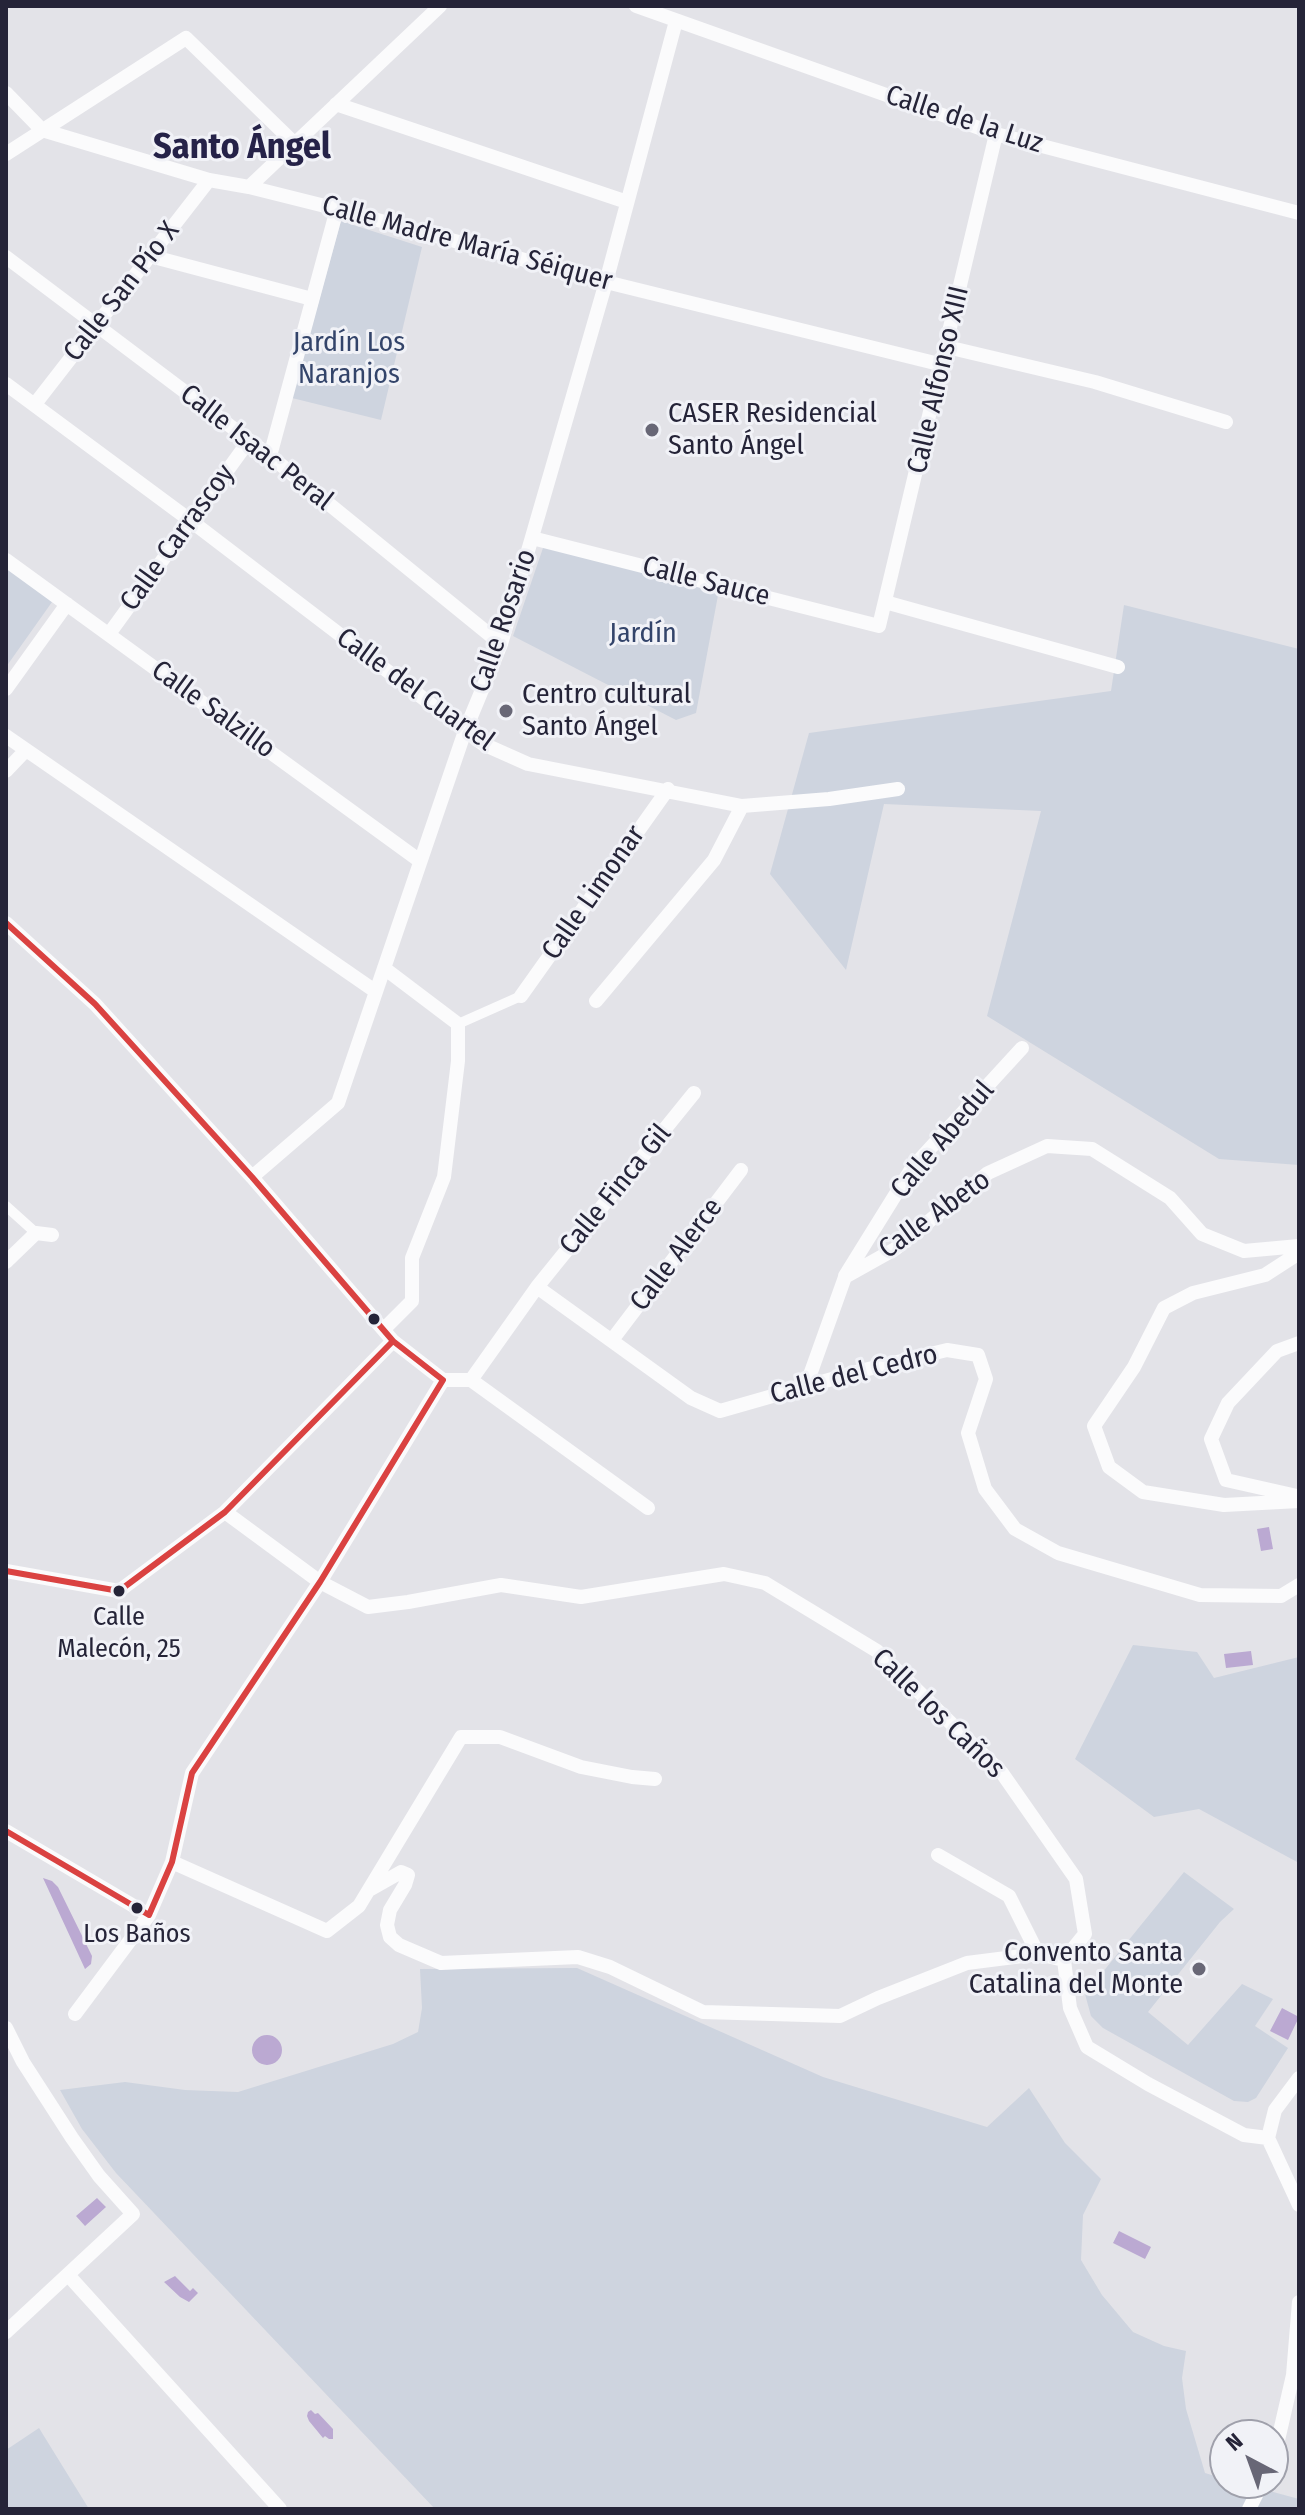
<!DOCTYPE html>
<html>
<head>
<meta charset="utf-8">
<style>
  body { margin:0 }
  #map { position:relative; width:1305px; height:2515px; overflow:hidden; background:#e3e3e8; font-family:"Fira Sans Condensed",sans-serif }
  canvas { display:block }
  .frame { position:absolute; inset:0; border:8px solid #252438; pointer-events:none }
  .north { position:absolute; left:1209px; top:2419px; width:80px; height:80px; box-sizing:border-box; background:#f1f2f7; border:2px solid #9fa0ab; border-radius:50%; rotate:319deg; font-size:22px; font-weight:700; line-height:32px; text-align:center; color:#252438 }
  .north::after { content:''; display:block; margin:auto; width:28px; height:36px; background:#686776; clip-path:polygon(50% 0,100% 100%,50% 72%,0 100%) }
</style>
</head>
<body>
<div id="map">
<canvas width="1305" height="2515"></canvas>
<div class="frame"></div>
<div class="north">N</div>
</div>
<script>
const g = document.querySelector('canvas').getContext('2d');
g.lineJoin = 'round';
function paint(path, color) { g.fillStyle = color; g.fill(path, 'evenodd'); }
const shape = rows => new Path2D(rows.map(r => 'M' + r).join(''));
function stroke(path, color, width, dash) { g.strokeStyle = color; g.lineWidth = width; g.lineCap = dash ? 'butt' : 'round'; g.setLineDash(dash || []); g.stroke(path); }
function write(font, color, halo, rows, align = 'center') {
  g.font = font + ' "Fira Sans Condensed",sans-serif'; g.lineWidth = 6; g.setLineDash([]); g.textBaseline = 'middle'; g.strokeStyle = halo; g.fillStyle = color; for (const [text, x, y, turn = 0] of rows) {
    g.save(); g.translate(x, y); g.rotate((+turn || 0) * Math.PI / 180); g.textAlign = isNaN(turn) ? turn : align; if (halo) g.strokeText(text, 0, 0); g.fillText(text, 0, 0); g.restore();
  }
}
paint(shape([
  [341,221,422,247,381,420,292,398],
  [544,545,719,590,696,713,676,720,513,636],
  [6,560,52,602,6,667],
  [1124,605,1299,649,1299,1165,1219,1159,987,1016,1041,811,884,804,846,970,770,874,809,733,1111,691],
  [1133,1645,1197,1652,1214,1678,1299,1657,1299,1863,1199,1809,1154,1817,1075,1759],
  [1184,1872,1234,1909,1220,1922,1148,2012,1188,2045,1242,1984,1273,1999,1255,2026,1288,2048,1256,2098,1248,2102,1234,2101,1103,2028,1091,2016,1085,1994],
  [577,1968,823,2077,987,2127,1029,2088,1065,2143,1101,2179,1083,2215,1081,2260,1102,2295,1133,2332,1164,2346,1186,2351,1182,2378,1186,2409,1205,2473,1225,2479,1225,2483,1240,2483,1299,2499,1299,2509,435,2509,116,2173,82,2129,60,2090,125,2082,185,2090,238,2092,393,2044,418,2032,422,2008,420,1969],
  [39,2428,89,2509,6,2509,6,2450]
]), '#ced4df');
paint(shape([
  [1269,1527,1273,1549,1261,1551,1257,1529],
  [1251,1651,1253,1665,1226,1668,1224,1654],
  [43,1878,52,1881,58,1887,92,1956,91,1964,85,1969],
  [1282,2008,1299,2017,1288,2040,1270,2031],
  '252 2050a15 15 0 1 1 30 0a15 15 0 1 1-30 0Z',
  [97,2198,106,2207,85,2226,76,2216],
  [1119,2231,1151,2247,1145,2259,1113,2243],
  [175,2276,190,2291,193,2288,198,2293,189,2302,180,2297,164,2282],
  [311,2410,315,2414,318,2413,333,2429,333,2439,329,2439,325,2436,323,2438,309,2421,307,2416,308,2412]
]), '#bba9d2');
stroke(shape([
  [458,1024,521,996],
  [6,1206,36,1233]
]), '#fbfbfc', 10);
stroke(shape([
  [636,6,996,134,1299,213],
  [6,93,42,130,209,180,249,187,337,209,606,282,943,365],
  [336,104,627,202],
  [6,154,186,38,294,143],
  [249,187,440,6],
  [150,256,312,299],
  [6,257,270,456,501,644],
  [947,347,1095,382,1226,422],
  [6,384,191,521,483,744,528,764,742,806,829,799,898,789],
  [35,404,209,180],
  [270,456,337,209],
  [532,538,879,626,996,134],
  [6,560,420,861],
  [885,602,1118,667],
  [109,634,248,442],
  [6,689,67,604],
  [6,736,375,991],
  [6,771,26,750],
  [6,923,95,1004,252,1177,393,1341,443,1380,471,1380,648,1508],
  [384,968,458,1024,458,1061,444,1177,412,1258,412,1301,384,1329],
  [521,996,668,789],
  [596,1001,714,860,742,806],
  [252,1177,338,1103,465,731,501,644,606,282,676,21],
  [1299,1253,1265,1275,1193,1293,1164,1308,1134,1367,1094,1426,1109,1467,1143,1492,1224,1505,1299,1501],
  [6,1262,36,1233,52,1235],
  [845,1276,912,1168,1022,1048],
  [537,1287,691,1398,720,1411,860,1371,947,1350,978,1355,986,1379,968,1433,985,1489,1015,1529,1058,1553,1200,1595,1281,1596,1299,1585],
  [612,1340,741,1170],
  [471,1380,537,1287,694,1093],
  [806,1386,845,1277,895,1249,988,1173,1047,1146,1092,1149,1170,1198,1202,1234,1244,1251,1299,1246],
  [1297,1496,1226,1480,1211,1439,1228,1403,1277,1351,1299,1343],
  [225,1512,320,1582,368,1607,408,1602,501,1585,581,1597,724,1574,765,1583,877,1651,1002,1773,1076,1879,1085,1934,1064,1960,1070,2008,1087,2047,1148,2084,1244,2135,1268,2138],
  [6,1571,119,1591,225,1512,393,1341],
  [6,1831,149,1915],
  [938,1855,1009,1896,1038,1954],
  [172,1862,327,1931,359,1906,461,1737,500,1737,581,1767,632,1777,655,1779],
  [371,1889,401,1872,408,1875,405,1885,390,1910,387,1925,390,1937,399,1945,441,1963,578,1957,610,1967,703,2012,840,2016,878,1998,967,1963,1038,1954,1064,1960],
  [75,2014,149,1915,172,1862,192,1773,320,1582,443,1380],
  [6,2028,23,2062,72,2138,99,2176,133,2214,6,2332],
  [1299,2078,1275,2110,1268,2138,1299,2205],
  [69,2276,280,2509],
  [1273,2462,1293,2375,1299,2302],
  [1249,2509,1262,2483]
]), '#fbfbfc', 14);
stroke(shape([
  [6,923,95,1004,252,1177,393,1341,443,1380,320,1582,192,1773,172,1862,149,1915,6,1831],
  [6,1571,119,1591,225,1512,393,1341]
]), '#da4241', 6);
for (const [x, y, r, color] of [
  [652,430,8,"#686776"],
  [506,711,8,"#686776"],
  [374,1319,7,"#252438"],
  [119,1591,7,"#252438"],
  [137,1908,7,"#252438"],
  [1199,1969,8,"#686776"]
]) { const dot = new Path2D(); dot.arc(x, y, r, 0, 2 * Math.PI); g.fillStyle = color; g.fill(dot); stroke(dot, '#f1f2f7', 3); }
write('26px', '#252438', '#f1f2f7', [
  ["Calle",119,1618],
  ["Malecón, 25",119,1650],
  ["Los Baños",137,1935]
]);
write('28px', '#252438', '#f1f2f7', [
  ["Calle de la Luz",964,120,18],
  ["Calle Madre María Séiquer",467,244,15],
  ["Calle San Pío X",122,292,-52],
  ["Calle Alfonso XIII",939,380,-77],
  ["Calle Isaac Peral",256,448,38],
  ["Calle Carrascoy",178,538,-54],
  ["Calle Sauce",706,582,14],
  ["Calle Rosario",504,621,-71],
  ["Calle del Cuartel",415,690,36],
  ["Calle Salzillo",213,710,36],
  ["Calle Limonar",594,893,-55],
  ["Calle Abedul",943,1140,-50],
  ["Calle Finca Gil",616,1190,-51],
  ["Calle Abeto",935,1215,-36],
  ["Calle Alerce",677,1255,-53],
  ["Calle del Cedro",854,1375,-14],
  ["Calle los Caños",938,1714,44]
]);
write('28px', '#33446a', '#f1f2f7', [
  ["Jardín Los",349,343],
  ["Naranjos",349,375],
  ["Jardín",643,634]
]);
write('28px', '#252438', '#f1f2f7', [
  ["CASER Residencial",668,414],
  ["Santo Ángel",668,446],
  ["Centro cultural",522,695],
  ["Santo Ángel",522,727],
  ["Convento Santa",1183,1953,"right"],
  ["Catalina del Monte",1183,1985,"right"]
], 'left');
write('bold 36px', '#252248', '#f1f2f7', [
  ["Santo Ángel",242,148]
]);
</script>
</body>
</html>
